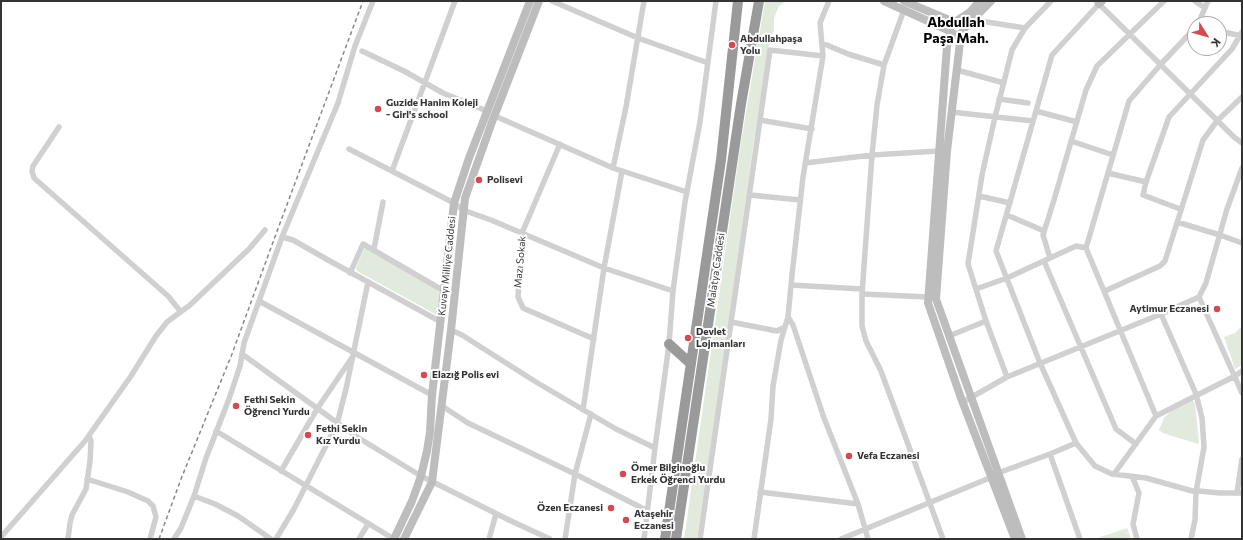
<!DOCTYPE html>
<html>
<head>
<meta charset="utf-8">
<style>
  body { margin:0 }
  #map { position:relative; width:1243px; height:540px; overflow:hidden; background:#fff; font-family:Commissioner,sans-serif }
  canvas { display:block }
  .frame { position:absolute; inset:0; border:2px solid #333; pointer-events:none }
  .north { position:absolute; left:1187px; top:16px; width:40px; height:40px; box-sizing:border-box; background:#fff; border:1px solid #adadad; border-radius:50%; rotate:127deg; font-size:11px; font-weight:700; line-height:16px; text-align:center; color:#333 }
  .north::after { content:''; display:block; margin:auto; width:14px; height:18px; background:#d64950; clip-path:polygon(50% 0,100% 100%,50% 72%,0 100%) }
</style>
</head>
<body>
<div id="map">
<canvas width="1243" height="540"></canvas>
<div class="frame"></div>
<div class="north">K</div>
</div>
<script>
const g = document.querySelector('canvas').getContext('2d');
g.lineJoin = 'round';
function paint(path, color) { g.fillStyle = color; g.fill(path, 'evenodd'); }
const shape = rows => new Path2D(rows.map(r => 'M' + r).join(''));
function stroke(path, color, width, dash) { g.strokeStyle = color; g.lineWidth = width; g.lineCap = dash ? 'butt' : 'round'; g.setLineDash(dash || []); g.stroke(path); }
function write(font, color, halo, rows, align = 'center') {
  g.font = font + ' Commissioner,sans-serif'; g.lineWidth = 4; g.setLineDash([]); g.textBaseline = 'middle'; g.strokeStyle = halo; g.fillStyle = color; for (const [text, x, y, turn = 0] of rows) {
    g.save(); g.translate(x, y); g.rotate((+turn || 0) * Math.PI / 180); g.textAlign = isNaN(turn) ? turn : align; if (halo) g.strokeText(text, 0, 0); g.fillText(text, 0, 0); g.restore();
  }
}
paint(shape([
  [765,1,787,1,779,6,774,18,774,30,769,45,754,140,718,399,697,539,684,539,741,142],
  [366,248,436,289,440,293,437,315,357,271,356,268,364,249],
  [1242,326,1242,365,1235,369,1224,337,1235,333],
  [1192,400,1195,403,1199,443,1198,444,1163,433,1159,430,1164,418,1173,409],
  [1127,528,1131,539,1095,539]
]), '#e2e9dd');
stroke(shape([
  [552,1,638,38,708,63],
  [1096,1,1234,137,1242,143],
  [1195,1,1205,8],
  [1099,4,1052,55,996,251,1040,363,1076,443,1095,466,1112,474,1146,478,1196,492,1195,520,1191,539],
  [904,10,884,65,877,105,872,155,862,294,862,326,866,341,881,371,943,539],
  [974,20,1025,28],
  [1198,24,1208,1],
  [1219,31,1242,36],
  [822,43,848,54,884,65],
  [362,51,404,71,443,93,487,111],
  [957,70,1004,83],
  [999,99,1028,103],
  [1036,111,1077,122],
  [951,112,1033,121],
  [495,116,613,168,687,192],
  [760,120,812,129],
  [59,127,33,166,32,171,34,178,168,296,181,312],
  [1071,141,1113,155],
  [560,144,522,233,518,297,523,308,594,339],
  [349,149,454,203,463,210,491,220,604,268,673,291],
  [805,163,872,155,939,151],
  [613,168,626,107,644,1],
  [392,171,455,1],
  [1108,173,1146,182,1143,195,1180,209],
  [1146,182,1169,117,1232,49,1242,32],
  [750,195,800,200],
  [979,196,1010,203],
  [1007,215,1044,231],
  [1177,222,1220,235,1242,243],
  [282,237,293,240,328,260,441,322],
  [374,249,383,202],
  [1050,258,1043,235,1054,200,1086,90,1097,66,1164,1],
  [1044,261,1116,429,1136,444],
  [350,273,363,244,444,291],
  [791,285,862,289],
  [976,289,1007,278,1076,246,1086,248],
  [1105,291,1160,266,1165,261,1203,140,1217,121,1242,97],
  [862,294,928,297],
  [1199,297,1242,393],
  [259,301,432,395],
  [1161,314,1196,394,1202,418,1204,447,1196,492,1199,491,1220,493,1242,493],
  [788,317,793,325,824,418,858,504,868,539],
  [731,322,777,331,785,327],
  [451,330,462,335,536,382,616,429,655,448,644,539],
  [949,336,986,321],
  [242,354,357,437,421,476,509,520,550,539],
  [1007,377,986,321,968,264,982,175,995,117,1012,50,1025,28,1051,1],
  [963,402,1007,377,1161,314,1199,297,1206,283,1227,209,1242,168],
  [442,406,468,423,575,474,646,510],
  [583,410,604,268,622,171],
  [1156,416,1235,376,1242,371],
  [216,431,394,539],
  [655,448,669,344,673,291,685,202,700,122,716,1],
  [1050,454,1080,539],
  [281,471,317,409,351,359],
  [998,473,1050,454,1076,443],
  [1114,474,1156,416,1086,248,1129,101,1161,64,1195,28],
  [1132,476,1139,493,1133,524,1137,539],
  [87,479,128,492,148,501,153,506,156,517,150,539],
  [760,492,858,504],
  [1237,493,1242,459],
  [194,496,215,504,238,516,271,539],
  [1,537,85,441,131,376,156,336,167,322,190,305,249,249,265,230],
  [68,539,70,523,72,515,86,489,90,461,91,441,89,436],
  [174,539,181,528,194,496,206,458,229,399,240,366,244,343,259,301,282,237,338,103,355,46,373,1],
  [276,539,294,509,337,424,346,389,368,282],
  [359,539,368,524],
  [489,539,496,514],
  [565,539,575,474,591,414],
  [700,539,770,50,823,56],
  [754,539,771,419,773,386,781,340,788,317,792,275,803,177,823,56,820,23,829,1],
  [841,539,992,477]
]), '#d0d0d0', 5.5);
stroke(shape([
  [884,1,950,31],
  [904,1,954,22],
  [1099,4,1102,1],
  [957,21,962,24,964,29,961,34,956,35,951,33,950,31,950,25,970,12,980,1],
  [964,29,991,1],
  [950,32,947,46,928,303,961,398,1015,539],
  [961,34,947,151,936,299,1022,539],
  [394,539,412,501,421,476,427,451,430,432,432,395,454,203,469,158,530,1],
  [404,539,432,482,451,330,465,198,492,122,539,1]
]), '#bdbdbd', 8);
stroke(shape([
  [669,344,691,364],
  [665,539,721,160,738,1],
  [676,539,741,104,759,1]
]), '#9a9a9a', 10);
stroke(shape([
  [159,539,181,479,232,354,276,234,363,1]
]), '#888', 1.5, [4, 3]);
for (const [x, y, r, color] of [
  [732,45,4,"#d64950"],
  [378,109,4,"#d64950"],
  [479,180,4,"#d64950"],
  [1217,309,4,"#d64950"],
  [688,338,4,"#d64950"],
  [424,375,4,"#d64950"],
  [236,406,4,"#d64950"],
  [308,435,4,"#d64950"],
  [849,456,4,"#d64950"],
  [623,474,4,"#d64950"],
  [611,508,4,"#d64950"],
  [626,520,4,"#d64950"]
]) { const dot = new Path2D(); dot.arc(x, y, r, 0, 2 * Math.PI); g.fillStyle = color; g.fill(dot); stroke(dot, '#fff', 1.5); }
write('bold 10px', '#333', '#fff', [
  ["Abdullahpaşa",740,39],
  ["Yolu",740,51],
  ["Guzide Hanim Koleji",386,103],
  ["- Girl's school",386,115],
  ["Polisevi",487,180],
  ["Aytimur Eczanesi",1209,309,"right"],
  ["Devlet",696,332],
  ["Lojmanları",696,344],
  ["Elazığ Polis evi",432,375],
  ["Fethi Sekin",244,400],
  ["Öğrenci Yurdu",244,412],
  ["Fethi Sekin",316,429],
  ["Kız Yurdu",316,441],
  ["Vefa Eczanesi",857,456],
  ["Ömer Bilginoğlu",631,468],
  ["Erkek Öğrenci Yurdu",631,480],
  ["Özen Eczanesi",603,508,"right"],
  ["Ataşehir",634,514],
  ["Eczanesi",634,526]
], 'left');
write('10px', '#333', '#fff', [
  ["Mazı Sokak",520,262,-85],
  ["Kuvayı Milliye Caddesi",447,266,-84],
  ["Malatya Caddesi",716,270,-82]
]);
write('bold 14px', '#000', '#fff', [
  ["Abdullah",956,22],
  ["Paşa Mah.",956,38]
]);
</script>
</body>
</html>
